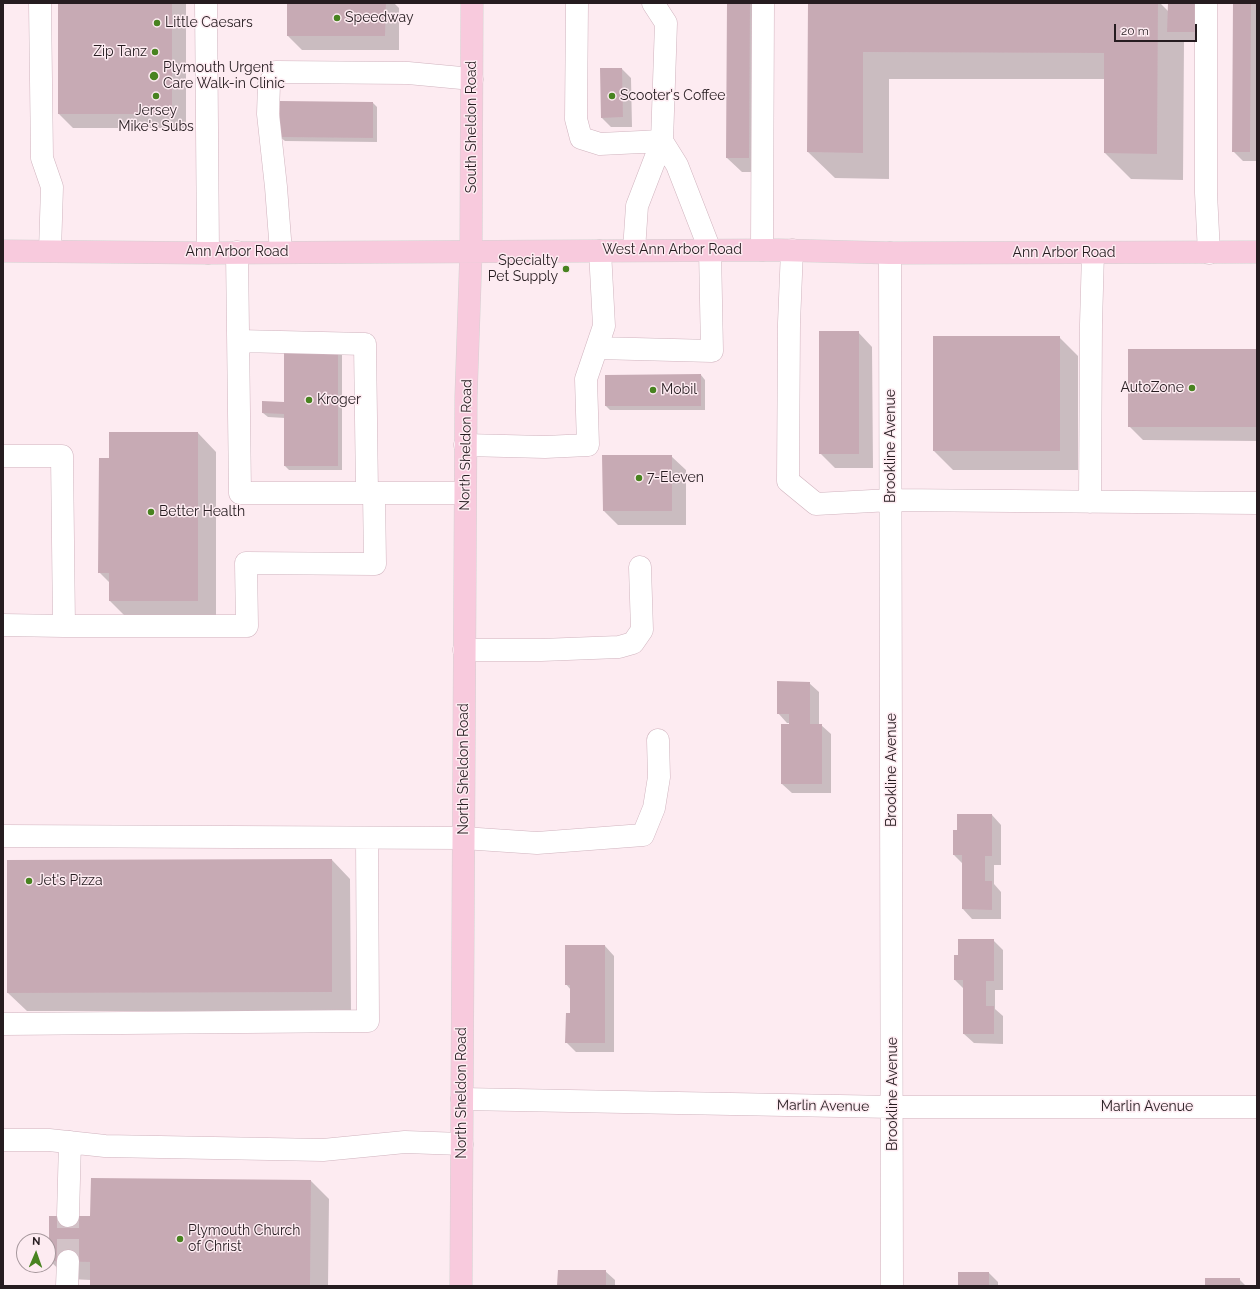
<!DOCTYPE html>
<html>
<head>
<meta charset="utf-8">
<style>
  body { margin:0 }
  #map { position:relative; width:1260px; height:1289px; overflow:hidden; background:#fdebf1; font-family:Raleway,sans-serif }
  canvas { display:block }
  .frame { position:absolute; inset:0; border:4px solid #261c20; pointer-events:none }
  .north { position:absolute; left:16px; top:1233px; width:40px; height:40px; box-sizing:border-box; background:#fdebf1; border:1px solid #a7989d; border-radius:50%; rotate:2deg; font-size:11px; font-weight:700; line-height:16px; text-align:center; color:#261c20 }
  .north::after { content:''; display:block; margin:auto; width:14px; height:18px; background:#488320; clip-path:polygon(50% 0,100% 100%,50% 72%,0 100%) }
  .scale { position:absolute; left:1114px; top:24px; width:83px; height:18px; box-sizing:border-box; border:2px solid #261c20; border-top:0; padding-left:5px; font-size:12px; line-height:14px; white-space:nowrap; color:#261c20; -webkit-text-stroke:3px #fdebf1; paint-order:stroke }
</style>
</head>
<body>
<div id="map">
<canvas width="1260" height="1289"></canvas>
<div class="frame"></div>
<div class="north">N</div>
<div class="scale">20 m</div>
</div>
<script>
const g = document.querySelector('canvas').getContext('2d');
g.lineJoin = 'round';
function paint(path, color) { g.fillStyle = color; g.fill(path, 'evenodd'); }
const shape = rows => new Path2D(rows.map(r => 'M' + r).join(''));
function stroke(path, color, width, dash) { g.strokeStyle = color; g.lineWidth = width; g.lineCap = dash ? 'butt' : 'round'; g.setLineDash(dash || []); g.stroke(path); }
function write(font, color, halo, rows, align = 'center') {
  g.font = font + ' Raleway,sans-serif'; g.lineWidth = 3; g.setLineDash([]); g.textBaseline = 'middle'; g.strokeStyle = halo; g.fillStyle = color; for (const [text, x, y, turn = 0] of rows) {
    g.save(); g.translate(x, y); g.rotate((+turn || 0) * Math.PI / 180); g.textAlign = isNaN(turn) ? turn : align; if (halo) g.strokeText(text, 0, 0); g.fillText(text, 0, 0); g.restore();
  }
}
paint(shape([
  [59,3,186,3,186,128,73,128,59,114],
  [288,3,394,3,399,8,399,50,302,50,288,36],
  [728,3,751,3,764,16,763,172,742,172,727,158],
  [809,3,1160,3,1168,11,1169,3,1205,41,1184,41,1183,180,1131,179,1105,153,1105,79,889,79,889,179,835,178,808,152],
  [1234,3,1257,3,1257,161,1243,161,1233,151],
  [622,69,631,78,632,127,611,127,602,118],
  [373,103,377,107,377,142,285,141,280,137],
  [858,332,872,347,873,468,835,468,820,453],
  [1059,337,1078,356,1078,470,953,470,934,451],
  [285,350,342,354,342,470,289,470,285,466,285,418,268,417,263,413,285,403],
  [1256,350,1257,351,1257,441,1143,440,1129,426],
  [701,375,705,380,705,410,610,410,606,406],
  [198,433,216,452,216,619,129,620,110,601,110,583,99,572,110,459],
  [671,456,686,470,686,525,618,525,604,511],
  [809,683,819,692,819,725,821,725,831,734,831,793,792,793,782,784,790,723,787,723,778,713],
  [992,815,1001,825,1001,865,994,865,994,884,1001,892,1001,919,972,919,963,909,963,864,954,855,958,831],
  [332,860,350,879,351,1011,27,1011,8,993],
  [993,940,1003,950,1003,990,995,990,995,1009,1003,1016,1003,1044,974,1043,964,1034,964,989,955,980,959,956],
  [605,946,614,956,614,1052,576,1052,566,1042,571,1014,571,990,566,984],
  [311,1181,329,1199,328,1286,91,1286,91,1280,69,1279,50,1261,91,1217],
  [605,1271,615,1280,615,1286,558,1286],
  [989,1273,998,1282,998,1286,959,1286],
  [1239,1279,1246,1286,1206,1286]
]), '#0003');
paint(shape([
  [58,3,172,3,172,114,58,114],
  [287,3,386,3,385,36,287,36],
  [727,3,750,3,749,158,726,158],
  [808,3,1158,3,1157,154,1104,153,1104,53,863,52,863,153,807,152],
  [1168,3,1196,3,1196,32,1167,32],
  [1233,3,1251,3,1250,152,1232,152],
  [600,68,622,68,623,117,601,118],
  [280,101,373,102,373,138,279,137],
  [819,331,859,331,859,454,819,454],
  [933,336,1060,336,1060,451,933,451],
  [284,349,338,349,338,466,284,466,284,414,262,413,262,401,284,402],
  [1128,349,1256,349,1256,427,1128,427],
  [701,374,701,406,605,406,605,375],
  [109,432,198,432,198,601,109,601,109,573,98,573,99,458,109,458],
  [602,455,672,455,672,511,603,511],
  [777,681,810,682,810,724,822,724,822,784,781,784,781,724,789,724,789,714,777,714],
  [957,814,992,814,992,856,985,856,985,881,992,881,992,910,962,909,962,855,953,855,953,830,957,830],
  [332,859,332,992,7,993,7,860],
  [958,939,994,939,994,981,986,981,986,1006,994,1006,994,1034,963,1034,963,980,954,980,954,955,958,955],
  [565,945,605,945,605,1043,565,1043,566,1013,570,1013,570,985,565,985],
  [91,1178,311,1180,310,1286,90,1286,90,1262,49,1261,49,1216,90,1216],
  [558,1270,606,1270,606,1286,557,1286],
  [958,1272,989,1272,989,1286,958,1286],
  [1205,1278,1240,1278,1240,1286,1205,1286]
]), '#c7aab4');
stroke(shape([
  [68,1261,68,1216]
]), '#d2c2c7', 22, [22, 11]);
const minor = shape([
  [40,3,42,158,52,187,50,251],
  [206,3,208,253],
  [577,3,576,119,581,138,600,144,662,141,637,206,634,250],
  [1206,3,1206,193,1209,253],
  [762,250,763,3],
  [792,250,789,323,788,481,816,504,891,500,1257,503],
  [237,252,240,493,465,493],
  [281,252,276,187,268,114,269,84,276,72,408,73,472,79],
  [890,253,892,1286],
  [239,341,365,344,367,493],
  [597,348,712,351,710,250,677,165,662,141,666,23,653,3],
  [465,445,545,447,588,445,586,379,604,326,600,251],
  [3,456,62,456,64,626,247,626,246,563,375,564,374,493],
  [1090,502,1091,324,1093,253],
  [3,625,64,626],
  [464,650,541,650,619,647,633,643,642,630,640,567],
  [3,836,463,838,537,843,643,835,654,808,659,777,658,740],
  [3,1024,368,1021,367,838],
  [462,1099,893,1107,1257,1107],
  [3,1140,49,1140,105,1146,323,1150,405,1142,462,1144],
  [68,1216,70,1142],
  [67,1286,68,1261]
]);
const major = shape([
  [3,251,208,253,779,250,890,253,1257,252],
  [461,1286,466,397,471,251,472,3]
]);
stroke(minor, '#d0b3be', 23);
stroke(major, '#d4d2d2', 23);
stroke(minor, '#fff', 22);
stroke(major, '#f8cadd', 22);
for (const [x, y, r, color] of [
  [337,18,4,"#488320"],
  [157,23,4,"#488320"],
  [155,52,4,"#488320"],
  [154,76,5,"#488320"],
  [156,96,4,"#488320"],
  [612,96,4,"#488320"],
  [566,269,4,"#488320"],
  [1192,388,4,"#488320"],
  [653,390,4,"#488320"],
  [309,400,4,"#488320"],
  [639,478,4,"#488320"],
  [151,512,4,"#488320"],
  [29,881,4,"#488320"],
  [180,1239,4,"#488320"]
]) { const dot = new Path2D(); dot.arc(x, y, r, 0, 2 * Math.PI); g.fillStyle = color; g.fill(dot); stroke(dot, '#fdebf1', 1.5); }
write('14px', '#261c20', '#fdebf1', [
  ["Speedway",345,18],
  ["Little Caesars",165,23],
  ["Zip Tanz",147,52,"right"],
  ["Plymouth Urgent",163,68],
  ["Care Walk-in Clinic",163,84],
  ["Scooter's Coffee",620,96],
  ["Jersey",156,111,"center"],
  ["Mike's Subs",156,127,"center"],
  ["Specialty",558,261,"right"],
  ["Pet Supply",558,277,"right"],
  ["AutoZone",1184,388,"right"],
  ["Mobil",661,390],
  ["Kroger",317,400],
  ["7-Eleven",647,478],
  ["Better Health",159,512],
  ["Jet's Pizza",37,881],
  ["Plymouth Church",188,1231],
  ["of Christ",188,1247]
], 'left');
write('14px', '#261c20', '#fdebf1', [
  ["South Sheldon Road",472,127,-90],
  ["West Ann Arbor Road",672,250],
  ["Ann Arbor Road",237,252],
  ["Ann Arbor Road",1064,253],
  ["North Sheldon Road",466,445,-89],
  ["Brookline Avenue",891,446,-90],
  ["North Sheldon Road",464,769,-90],
  ["Brookline Avenue",892,770,-90],
  ["North Sheldon Road",462,1093,-90],
  ["Brookline Avenue",893,1094,-90],
  ["Marlin Avenue",823,1106,1],
  ["Marlin Avenue",1147,1107]
]);
</script>
</body>
</html>
